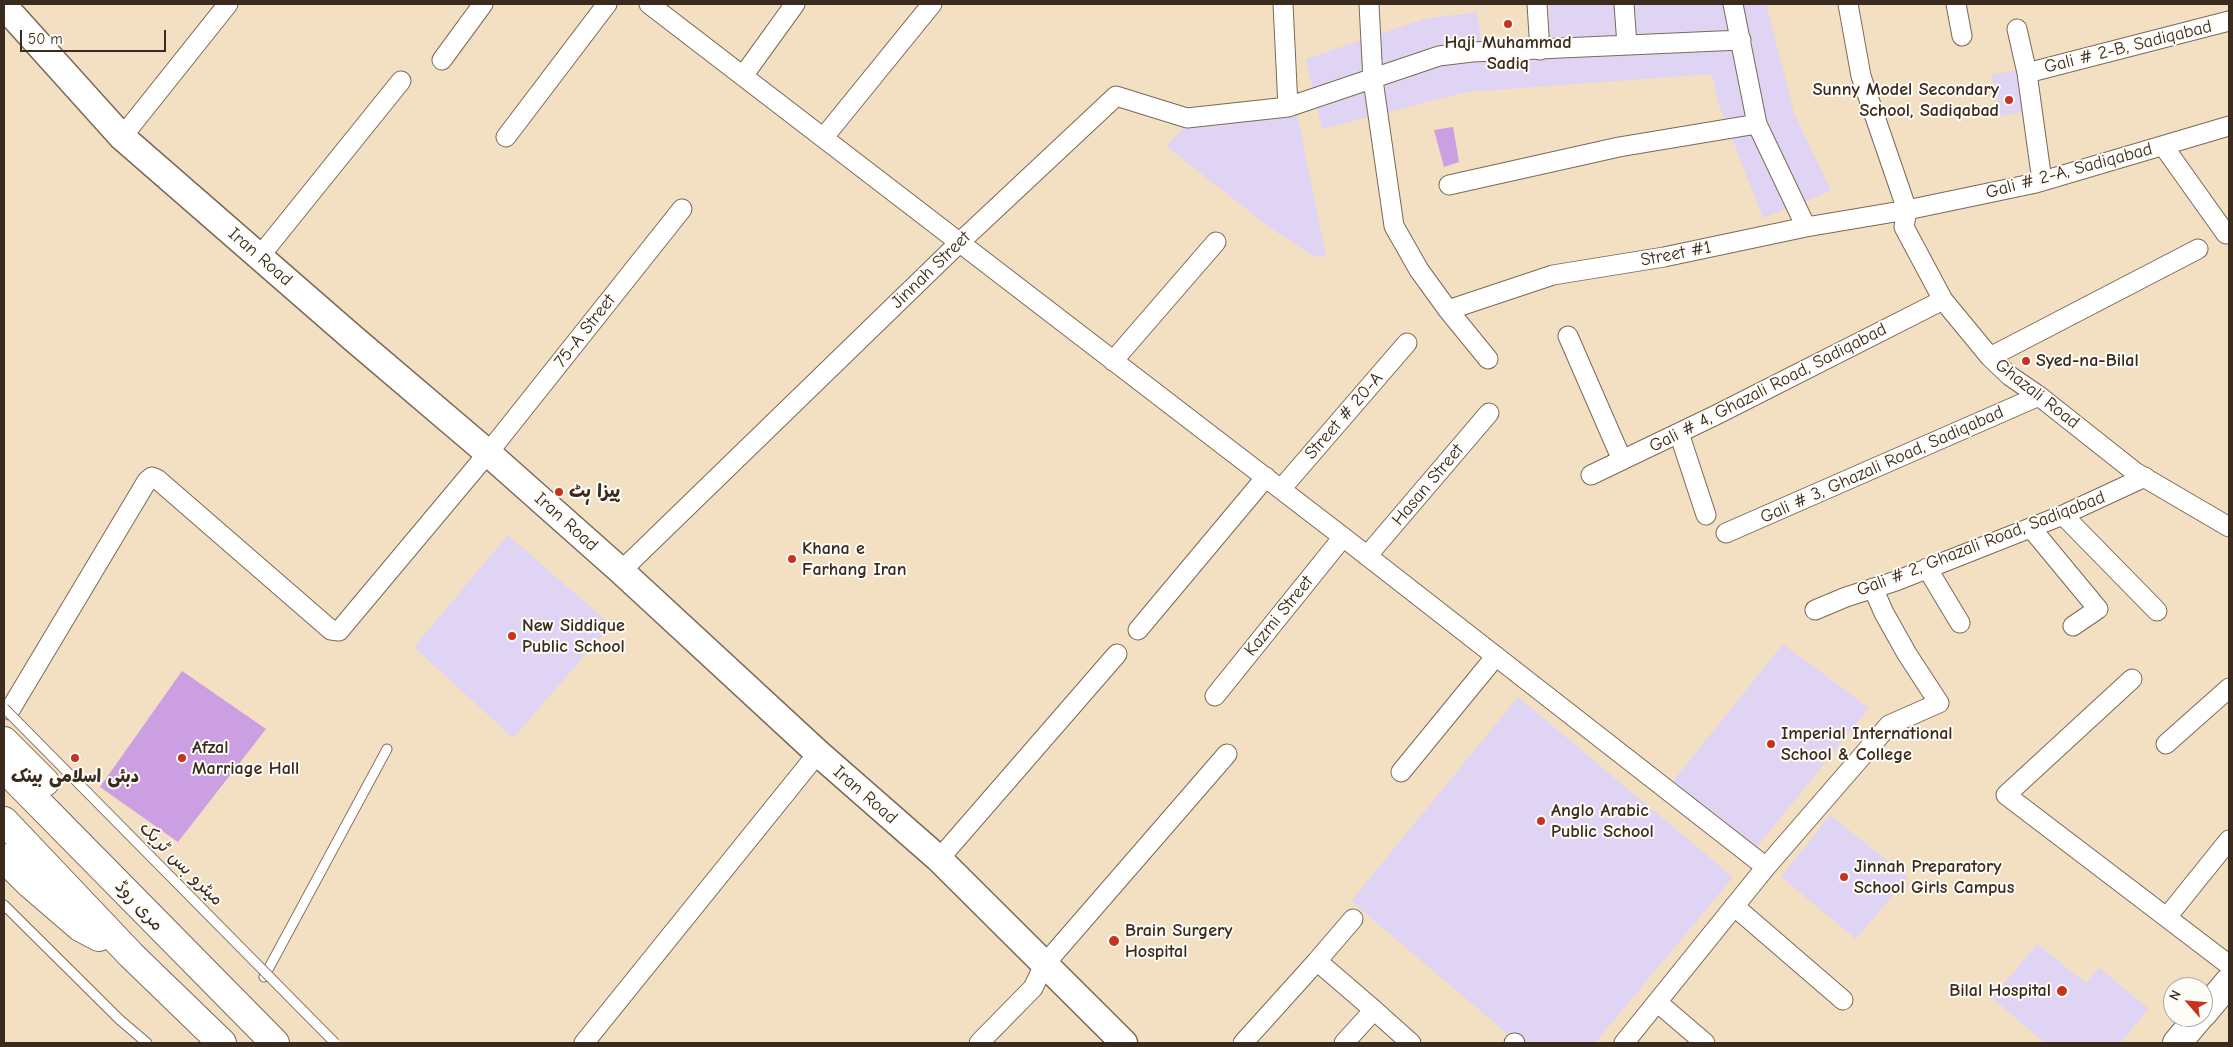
<!DOCTYPE html>
<html>
<head>
<meta charset="utf-8">
<style>
  body { margin:0 }
  #map { position:relative; width:2233px; height:1047px; overflow:hidden; background:#f3dfc2; font-family:"Comic Neue",sans-serif }
  canvas { display:block }
  .frame { position:absolute; inset:0; border:5px solid #3b2a1e; pointer-events:none }
  .north { position:absolute; left:2163px; top:977px; width:50px; height:50px; box-sizing:border-box; background:#fdfcf7; border:1px solid #afa8a0; border-radius:50%; rotate:297deg; font-size:14px; font-weight:700; line-height:20px; text-align:center; color:#3b2a1e }
  .north::after { content:''; display:block; margin:auto; width:18px; height:22px; background:#c8321e; clip-path:polygon(50% 0,100% 100%,50% 72%,0 100%) }
  .scale { position:absolute; left:20px; top:30px; width:146px; height:22px; box-sizing:border-box; border:2px solid #3b2a1e; border-top:0; padding-left:6px; font-size:15px; line-height:18px; white-space:nowrap; color:#3b2a1e; -webkit-text-stroke:4px #fdfcf7; paint-order:stroke }
</style>
</head>
<body>
<div id="map">
<canvas width="2233" height="1047"></canvas>
<div class="frame"></div>
<div class="north">N</div>
<div class="scale">50 m</div>
</div>
<script>
const g = document.querySelector('canvas').getContext('2d');
g.lineJoin = 'round';
function paint(path, color) { g.fillStyle = color; g.fill(path, 'evenodd'); }
const shape = rows => new Path2D(rows.map(r => 'M' + r).join(''));
function stroke(path, color, width, dash) { g.strokeStyle = color; g.lineWidth = width; g.lineCap = dash ? 'butt' : 'round'; g.setLineDash(dash || []); g.stroke(path); }
function write(font, color, halo, rows, align = 'center') {
  g.font = font + ' "Comic Neue","Playpen Sans Arabic",sans-serif'; g.lineWidth = 4; g.setLineDash([]); g.textBaseline = 'middle'; g.strokeStyle = halo; g.fillStyle = color; for (const [text, x, y, turn = 0] of rows) {
    g.save(); g.translate(x, y); g.rotate((+turn || 0) * Math.PI / 180); g.textAlign = isNaN(turn) ? turn : align; if (halo) g.strokeText(text, 0, 0); g.fillText(text, 0, 0); g.restore();
  }
}
paint(shape([
  [1549,4,1766,4,1794,113,1831,191,1763,218,1719,105,1712,74,1466,92,1322,129,1306,59,1424,19,1477,12,1484,62,1550,57],
  [2021,69,2027,111,2001,116,1991,75],
  [1297,114,1326,256,1315,257,1270,228,1166,146,1186,125],
  [508,535,611,625,513,738,414,647],
  [1783,644,1869,708,1757,847,1673,781],
  [1518,697,1733,877,1595,1043,1518,1043,1351,901],
  [1830,815,1908,877,1856,939,1781,877],
  [2037,944,2086,983,2099,968,2149,1009,2120,1043,2045,1043,1992,998]
]), '#e0d4f4');
paint(shape([
  [1453,127,1459,162,1444,167,1434,130],
  [182,671,266,729,178,842,100,787]
]), '#cb9fe1');
const lane = shape([
  [4,905,120,1020,147,1043],
  [264,977,387,749]
]);
const street = shape([
  [649,4,1343,537,1766,867],
  [1283,4,1288,107],
  [1369,4,1373,80,1394,226,1419,270,1448,310,1488,359],
  [1537,4,1540,50],
  [1624,4,1627,45],
  [1733,4,1757,124,1806,227],
  [1848,4,1861,76,1907,210,1904,227,1943,300,1990,357,2010,376,2039,396,2135,472,2229,527],
  [1956,4,1962,36],
  [2017,29,2027,73],
  [442,60,483,4],
  [743,76,795,4],
  [122,137,228,4],
  [506,137,607,4],
  [824,137,932,4],
  [2164,147,2226,234],
  [2042,181,2027,73,2229,21],
  [1449,185,1619,147,1757,124],
  [260,256,401,81],
  [1448,310,1553,275,1664,257,1806,227,1907,210,2036,183,2229,126],
  [1568,336,1622,460],
  [1990,357,2198,249],
  [1113,361,1216,242],
  [1679,433,1706,515],
  [1591,475,1716,415,1943,300],
  [1281,489,1407,343],
  [2063,515,2157,611],
  [2031,528,2098,609,2073,626],
  [1726,533,2039,396],
  [1367,556,1489,413],
  [1927,568,1960,623],
  [621,571,959,243,1116,96,1187,118,1288,107,1439,56,1472,52,1741,40],
  [1815,610,1846,597,1896,581,2063,515,2145,477],
  [1138,630,1266,477],
  [2132,679,2006,795,2229,965],
  [1215,696,1343,537],
  [10,710,147,481,152,477,157,479,331,630,339,631,488,453,682,209],
  [2166,744,2229,688],
  [1401,772,1496,656],
  [939,859,1117,654],
  [1734,906,1843,1000],
  [2167,917,2229,840],
  [1317,961,1374,1010,1344,1043],
  [1657,1002,1705,1043],
  [1374,1010,1411,1043],
  [584,1043,818,753],
  [979,1043,1033,988,1044,965,1227,754],
  [1243,1043,1317,961,1353,919],
  [1514,1043,1515,1043],
  [1624,1043,1766,867,1889,725,1939,703,1907,654,1884,613,1873,588]
]);
const secondary = shape([
  [4,6,122,137,354,339,488,453,621,571,818,753,939,859,1124,1043]
]);
const primary = shape([
  [4,741,45,782],
  [4,768,275,1043],
  [4,821,131,955,222,1043],
  [4,858,30,884,80,927,99,937],
  [2203,1013,2229,982],
  [2177,1043,2199,1017]
]);
stroke(lane, '#7b6957', 11);
stroke(street, '#7b6957', 21);
stroke(secondary, '#7b6957', 29);
stroke(primary, '#7b6957', 30);
stroke(lane, '#fff', 9);
stroke(street, '#fff', 19);
stroke(secondary, '#fff', 26);
stroke(primary, '#fff', 28);
const laneBridge = shape([
  [4,708,335,1043]
]);
stroke(laneBridge, '#7b6957', 11, []);
stroke(laneBridge, '#fff', 9);
for (const [x, y, r, color] of [
  [1508,24,5,"#c8321e"],
  [2009,100,5,"#c8321e"],
  [2026,361,5,"#c8321e"],
  [559,492,5,"#c8321e"],
  [792,559,5,"#c8321e"],
  [512,636,5,"#c8321e"],
  [1771,744,5,"#c8321e"],
  [75,758,5,"#c8321e"],
  [182,758,5,"#c8321e"],
  [1541,821,5,"#c8321e"],
  [1844,877,5,"#c8321e"],
  [1114,941,6,"#c8321e"],
  [2062,991,6,"#c8321e"]
]) { const dot = new Path2D(); dot.arc(x, y, r, 0, 2 * Math.PI); g.fillStyle = color; g.fill(dot); stroke(dot, '#fdfcf7', 2); }
write('bold 18px', '#3b2a1e', '#fdfcf7', [
  ["Haji Muhammad",1508,43,"center"],
  ["Sadiq",1508,64,"center"],
  ["Sunny Model Secondary",1999,90,"right"],
  ["School, Sadiqabad",1999,111,"right"],
  ["Syed-na-Bilal",2036,361],
  ["پیزا ہٹ",569,492],
  ["Khana e",802,549],
  ["Farhang Iran",802,570],
  ["New Siddique",522,626],
  ["Public School",522,647],
  ["Imperial International",1781,734],
  ["School & College",1781,755],
  ["Afzal",192,748],
  ["Marriage Hall",192,769],
  ["دبئی اسلامی بینک",75,777,"center"],
  ["Anglo Arabic",1551,811],
  ["Public School",1551,832],
  ["Jinnah Preparatory",1854,867],
  ["School Girls Campus",1854,888],
  ["Brain Surgery",1125,931],
  ["Hospital",1125,952],
  ["Bilal Hospital",2051,991,"right"]
], 'left');
write('18px', '#3b2a1e', '#fdfcf7', [
  ["Gali # 2-B, Sadiqabad",2128,47,-14],
  ["Gali # 2-A, Sadiqabad",2069,171,-15],
  ["Street #1",1676,254,-11],
  ["Iran Road",260,257,41],
  ["Jinnah Street",931,270,-44],
  ["75-A Street",585,331,-52],
  ["Gali # 4, Ghazali Road, Sadiqabad",1768,388,-27],
  ["Ghazali Road",2037,394,38],
  ["Street # 20-A",1344,416,-49],
  ["Gali # 3, Ghazali Road, Sadiqabad",1882,465,-24],
  ["Hasan Street",1428,485,-50],
  ["Iran Road",566,522,42],
  ["Gali # 2, Ghazali Road, Sadiqabad",1981,544,-21],
  ["Kazmi Street",1279,616,-51],
  ["Iran Road",865,795,41],
  ["میٹرو بس ٹریک",181,864,45],
  ["مری روڈ",139,906,47]
]);
</script>
</body>
</html>
